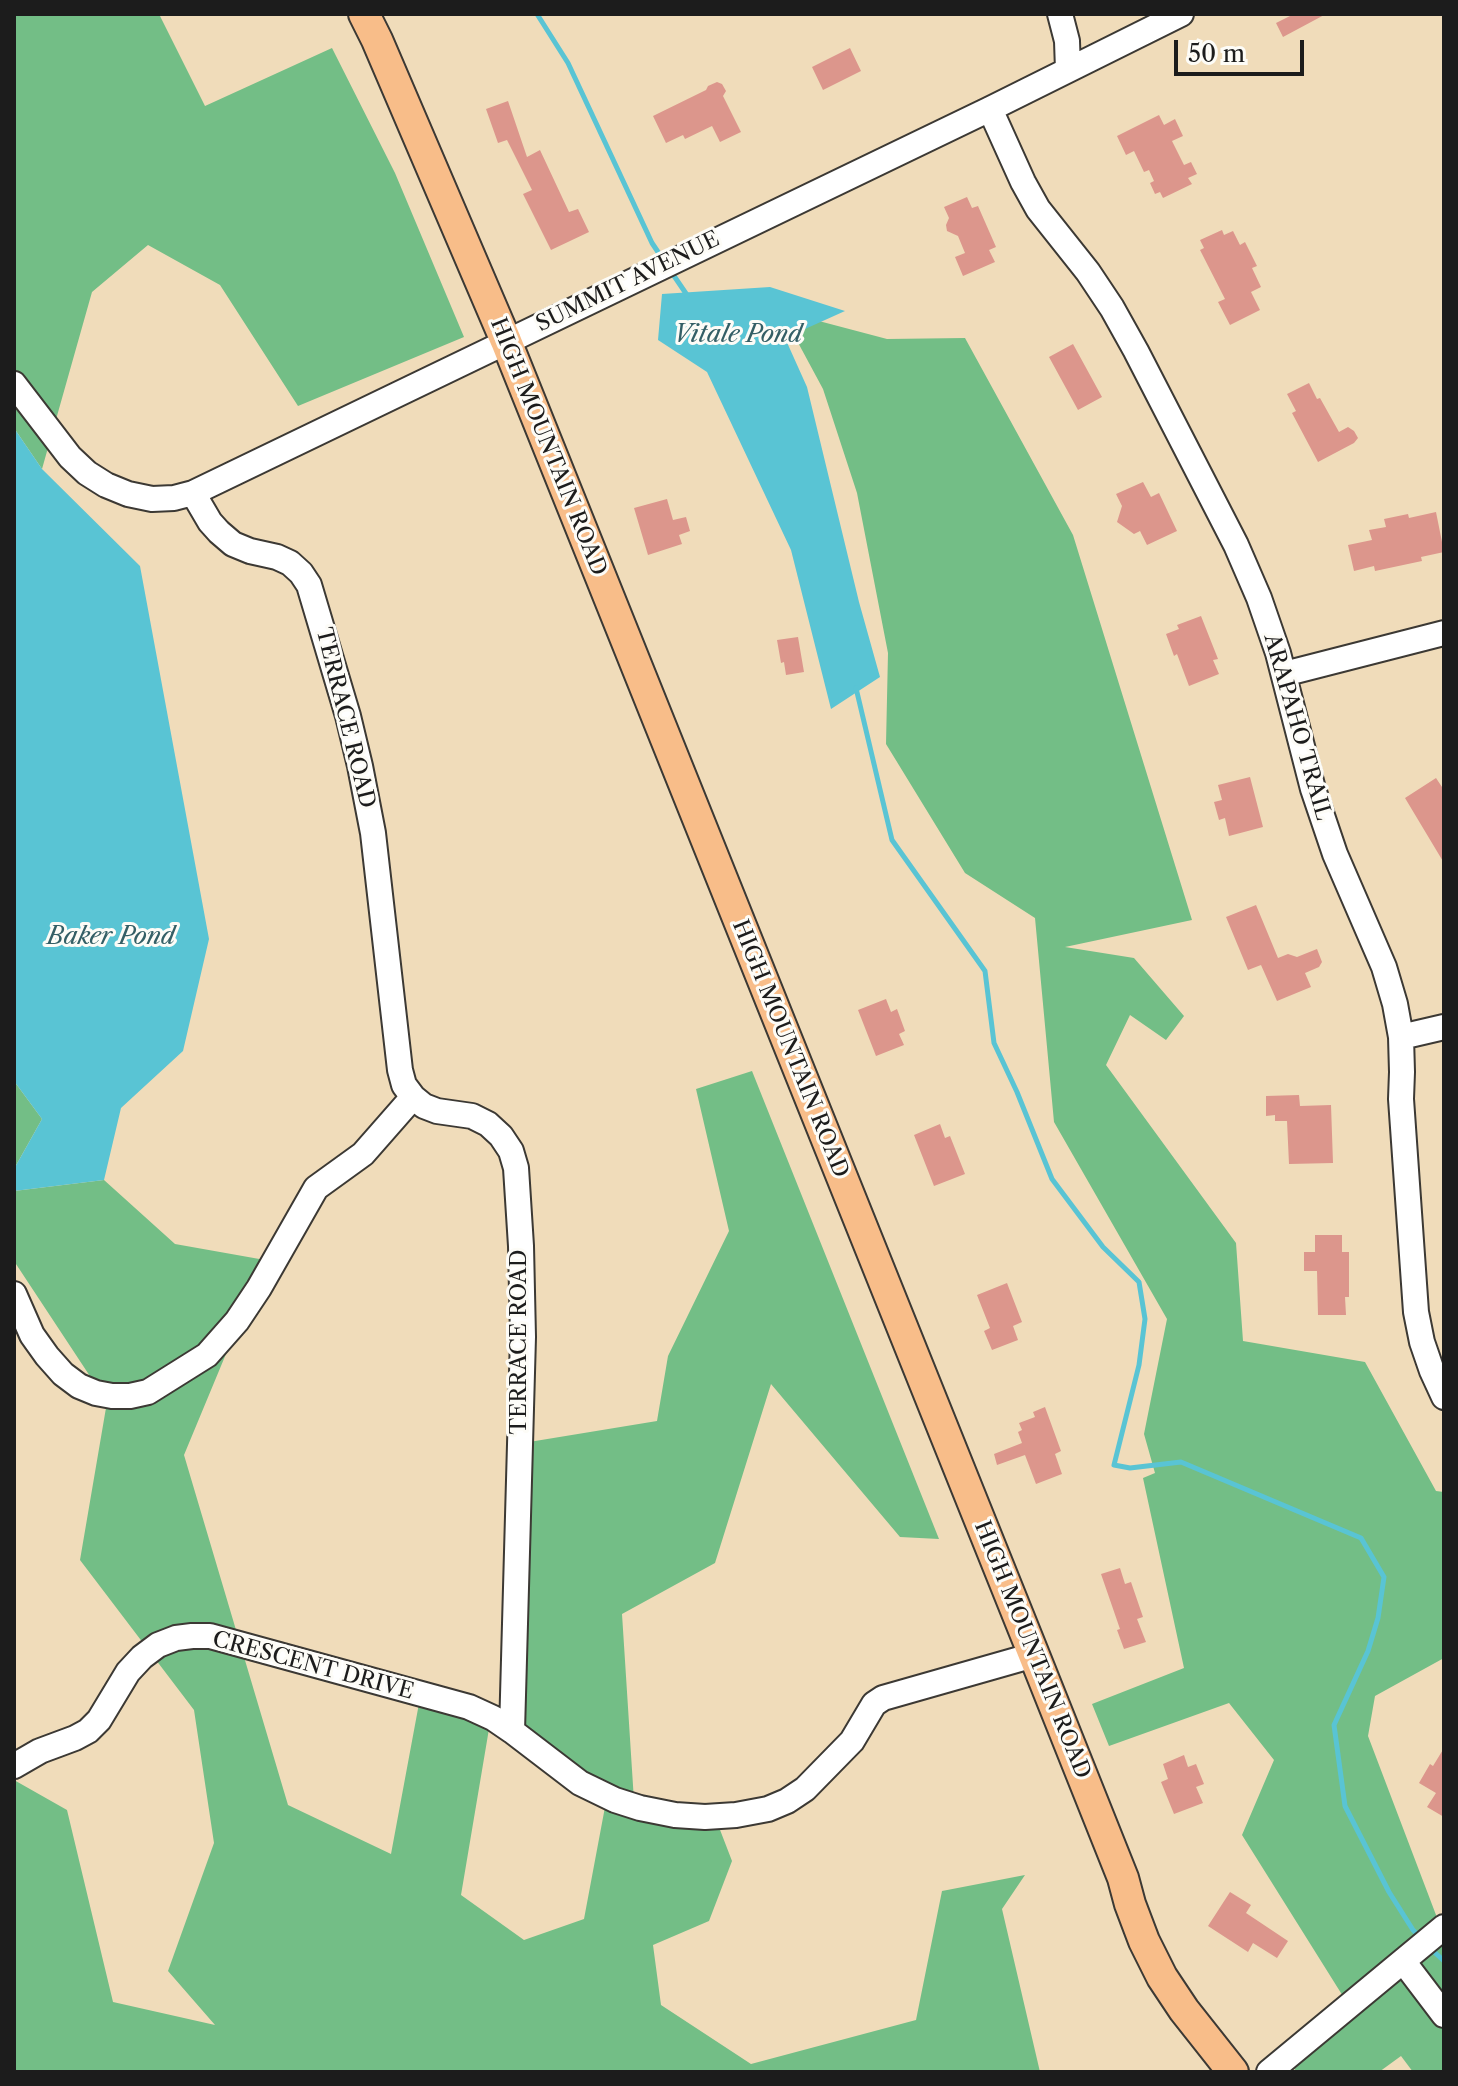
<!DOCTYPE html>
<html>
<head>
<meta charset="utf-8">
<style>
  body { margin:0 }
  #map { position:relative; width:1458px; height:2086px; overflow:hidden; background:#f0dcba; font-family:"Libre Caslon Text",serif }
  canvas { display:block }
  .frame { position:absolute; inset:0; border:16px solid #1c1c1c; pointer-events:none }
  .scale { position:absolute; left:1174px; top:40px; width:130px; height:36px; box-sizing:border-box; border:4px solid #1c1c1c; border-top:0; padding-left:10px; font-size:24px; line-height:28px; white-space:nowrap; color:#1c1c1c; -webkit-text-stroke:6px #fdfcf7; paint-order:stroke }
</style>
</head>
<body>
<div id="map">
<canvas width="1458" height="2086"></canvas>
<div class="frame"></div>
<div class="scale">50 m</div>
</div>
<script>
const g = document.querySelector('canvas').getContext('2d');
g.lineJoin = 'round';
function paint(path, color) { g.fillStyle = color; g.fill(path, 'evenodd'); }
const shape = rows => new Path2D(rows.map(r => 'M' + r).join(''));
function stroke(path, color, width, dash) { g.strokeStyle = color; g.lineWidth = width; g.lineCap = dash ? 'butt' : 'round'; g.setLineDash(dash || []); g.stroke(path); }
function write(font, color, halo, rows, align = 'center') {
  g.font = font + ' "Libre Caslon Text",serif'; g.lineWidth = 6; g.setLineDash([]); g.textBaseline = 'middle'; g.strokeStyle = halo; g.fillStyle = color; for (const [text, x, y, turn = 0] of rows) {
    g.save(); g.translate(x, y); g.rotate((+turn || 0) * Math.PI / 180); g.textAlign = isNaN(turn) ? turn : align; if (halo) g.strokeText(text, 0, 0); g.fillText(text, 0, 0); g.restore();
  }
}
paint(shape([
  [14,14,159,14,205,106,332,48,395,173,464,337,298,406,220,285,148,245,92,292,42,469,14,428],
  [781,311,887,339,965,338,1073,535,1192,920,1065,947,1134,958,1184,1016,1166,1040,1130,1015,1106,1065,1236,1243,1243,1341,1365,1362,1436,1491,1444,1492,1444,1658,1375,1696,1368,1736,1444,1936,1444,2072,1413,2072,1401,2056,1379,2072,1297,2072,1288,2061,1351,2009,1242,1835,1274,1760,1229,1703,1109,1746,1092,1704,1184,1668,1143,1478,1155,1473,1144,1434,1167,1319,1054,1122,1035,918,965,873,886,744,888,653,857,493,823,389],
  [752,1071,939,1539,900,1537,771,1384,715,1563,622,1614,634,1801,717,1822,732,1861,709,1921,653,1945,661,2005,751,2064,916,2020,942,1891,1025,1875,1002,1909,1040,2072,14,2072,14,1780,67,1810,113,2002,215,2025,168,1971,214,1843,194,1710,80,1560,107,1402,14,1261,14,1191,104,1180,175,1244,265,1260,184,1455,288,1805,391,1854,420,1698,492,1711,461,1895,524,1940,584,1919,608,1791,520,1732,523,1443,657,1421,668,1356,729,1231,696,1089],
  [14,1081,42,1119,14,1169]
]), '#73be86');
paint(shape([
  [770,287,845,311,785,338,807,387,859,602,880,677,831,709,791,550,707,372,658,340,662,294],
  [14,428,42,469,140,566,209,939,183,1051,121,1108,104,1180,14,1191,14,1169,42,1119,14,1081]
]), '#59c4d4');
stroke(shape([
  [537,14,568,63,652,243,662,258],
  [670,270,687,295],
  [856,688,892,840,985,971,994,1043,1017,1092,1052,1179,1103,1247,1139,1282,1145,1319,1139,1365,1114,1465,1130,1468,1181,1462,1361,1538,1384,1577,1378,1618,1368,1651,1334,1725,1345,1806,1389,1892,1413,1930,1422,1939],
  [1431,1949,1444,1961]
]), '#59c4d4', 5);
paint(shape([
  [1294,14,1326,14,1283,37,1276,23],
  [850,48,861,71,823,90,812,67],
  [717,82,722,84,726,91,723,96,741,132,720,142,712,126,685,139,683,135,666,143,653,116,706,90,708,86],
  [508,101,527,157,540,150,569,212,578,209,589,232,551,250,523,194,532,190,507,140,498,143,486,109],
  [1159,115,1164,125,1175,119,1183,136,1172,141,1184,165,1191,162,1197,174,1188,178,1192,184,1163,198,1160,192,1155,194,1150,183,1154,181,1149,170,1144,172,1134,151,1126,155,1117,136],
  [967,197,972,208,978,206,996,247,989,250,995,262,963,276,955,257,965,253,958,236,947,231,946,225,949,218,944,207],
  [1222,230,1224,235,1233,231,1240,245,1245,242,1257,266,1252,268,1261,287,1251,292,1260,310,1230,325,1218,302,1225,299,1200,250,1204,248,1200,240],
  [1073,344,1102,397,1078,410,1049,357],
  [1309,383,1317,399,1320,398,1339,432,1348,427,1354,431,1358,438,1354,443,1318,462,1292,413,1296,411,1287,394],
  [1143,482,1151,497,1159,493,1177,531,1147,545,1140,531,1134,534,1117,522,1122,506,1116,494],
  [667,499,673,520,686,517,690,531,679,535,682,544,648,555,634,508],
  [1436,512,1444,552,1421,557,1422,561,1375,571,1374,566,1354,571,1348,545,1372,540,1369,530,1386,527,1384,519,1408,514,1409,518],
  [1201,616,1218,659,1213,660,1219,674,1189,686,1177,654,1174,656,1166,634,1179,629,1177,625],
  [798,637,804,672,786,675,784,662,781,663,777,640],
  [1250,777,1263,827,1229,836,1225,818,1219,820,1214,802,1222,800,1218,785],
  [1436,778,1444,790,1444,863,1405,798],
  [1256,905,1278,958,1288,954,1297,957,1317,949,1322,962,1319,967,1305,973,1311,987,1277,1001,1261,965,1248,970,1226,917],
  [886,999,891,1012,897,1009,905,1031,899,1034,904,1045,876,1056,858,1010],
  [1299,1095,1300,1106,1331,1105,1333,1163,1289,1164,1287,1121,1275,1121,1275,1115,1266,1116,1266,1096],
  [940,1124,945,1138,950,1136,965,1174,934,1186,914,1135],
  [1315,1235,1342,1235,1342,1252,1349,1252,1349,1297,1345,1297,1346,1315,1318,1315,1317,1271,1304,1271,1304,1252,1315,1252],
  [1007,1283,1022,1322,1013,1326,1018,1340,992,1350,984,1331,990,1328,977,1295],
  [1045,1407,1061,1451,1055,1454,1062,1474,1036,1484,1025,1455,997,1465,994,1454,1022,1443,1018,1432,1022,1430,1019,1423,1035,1417,1033,1412],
  [1120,1568,1125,1584,1131,1582,1143,1617,1137,1619,1146,1642,1124,1649,1117,1630,1120,1629,1101,1574],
  [1444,1748,1444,1817,1427,1807,1436,1793,1419,1783,1430,1764,1433,1766],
  [1184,1755,1188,1767,1196,1764,1204,1784,1196,1787,1203,1803,1174,1814,1161,1782,1168,1779,1163,1764],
  [1230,1892,1251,1905,1246,1913,1288,1941,1277,1958,1253,1943,1248,1952,1208,1926]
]), '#dc968c');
const minor = shape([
  [1060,14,1067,41,1068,70],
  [990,109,1023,182,1038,209,1088,272,1112,308,1136,351,1236,545,1259,598,1278,653,1313,789,1335,854,1384,967,1395,1004,1401,1037,1402,1072,1401,1099,1416,1312,1422,1342,1432,1371,1444,1397],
  [14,384,70,457,87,473,106,485,128,494,152,499,174,498,193,493,990,109,1181,14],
  [193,493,210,522,219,532,233,544,250,551,277,557,290,563,301,573,309,585,348,716,360,766,373,833,400,1070,404,1085,413,1097,424,1106,437,1111,472,1116,488,1124,501,1136,511,1151,516,1168,521,1246,523,1337,512,1731],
  [1284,674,1444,633],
  [1401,1037,1444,1027],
  [14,1294,32,1335,47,1356,63,1374,79,1386,96,1393,112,1396,130,1396,148,1392,207,1355,237,1321,259,1288,316,1188,363,1154,413,1097],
  [14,1766,40,1751,75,1738,88,1731,99,1720,128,1672,142,1657,158,1645,176,1638,192,1636,210,1636,469,1707,493,1718,512,1731,580,1783,615,1800,640,1808,675,1815,705,1817,736,1815,768,1809,787,1801,805,1789,852,1741,874,1704,883,1698,1034,1655],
  [1403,1961,1444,2015],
  [1269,2072,1444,1927]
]);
const major = shape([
  [364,14,377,40,506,341,1034,1655,1123,1878,1130,1904,1144,1941,1162,1977,1184,2010,1233,2072]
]);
stroke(minor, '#3c3934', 28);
stroke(major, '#3c3934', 34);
stroke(minor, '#fff', 24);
stroke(major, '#f8bd89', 30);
write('22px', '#1c1c1c', '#fdfcf7', [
  ["SUMMIT AVENUE",628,282,-26],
  ["HIGH MOUNTAIN ROAD",548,447,68],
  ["TERRACE ROAD",345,718,76],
  ["ARAPAHO TRAIL",1297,727,74],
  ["HIGH MOUNTAIN ROAD",790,1049,68],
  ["TERRACE ROAD",520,1342,-90],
  ["HIGH MOUNTAIN ROAD",1032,1650,68],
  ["CRESCENT DRIVE",313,1666,15]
]);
write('italic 24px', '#345f66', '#fdfcf7', [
  ["Vitale Pond",738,335],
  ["Baker Pond",111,937]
]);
</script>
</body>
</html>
